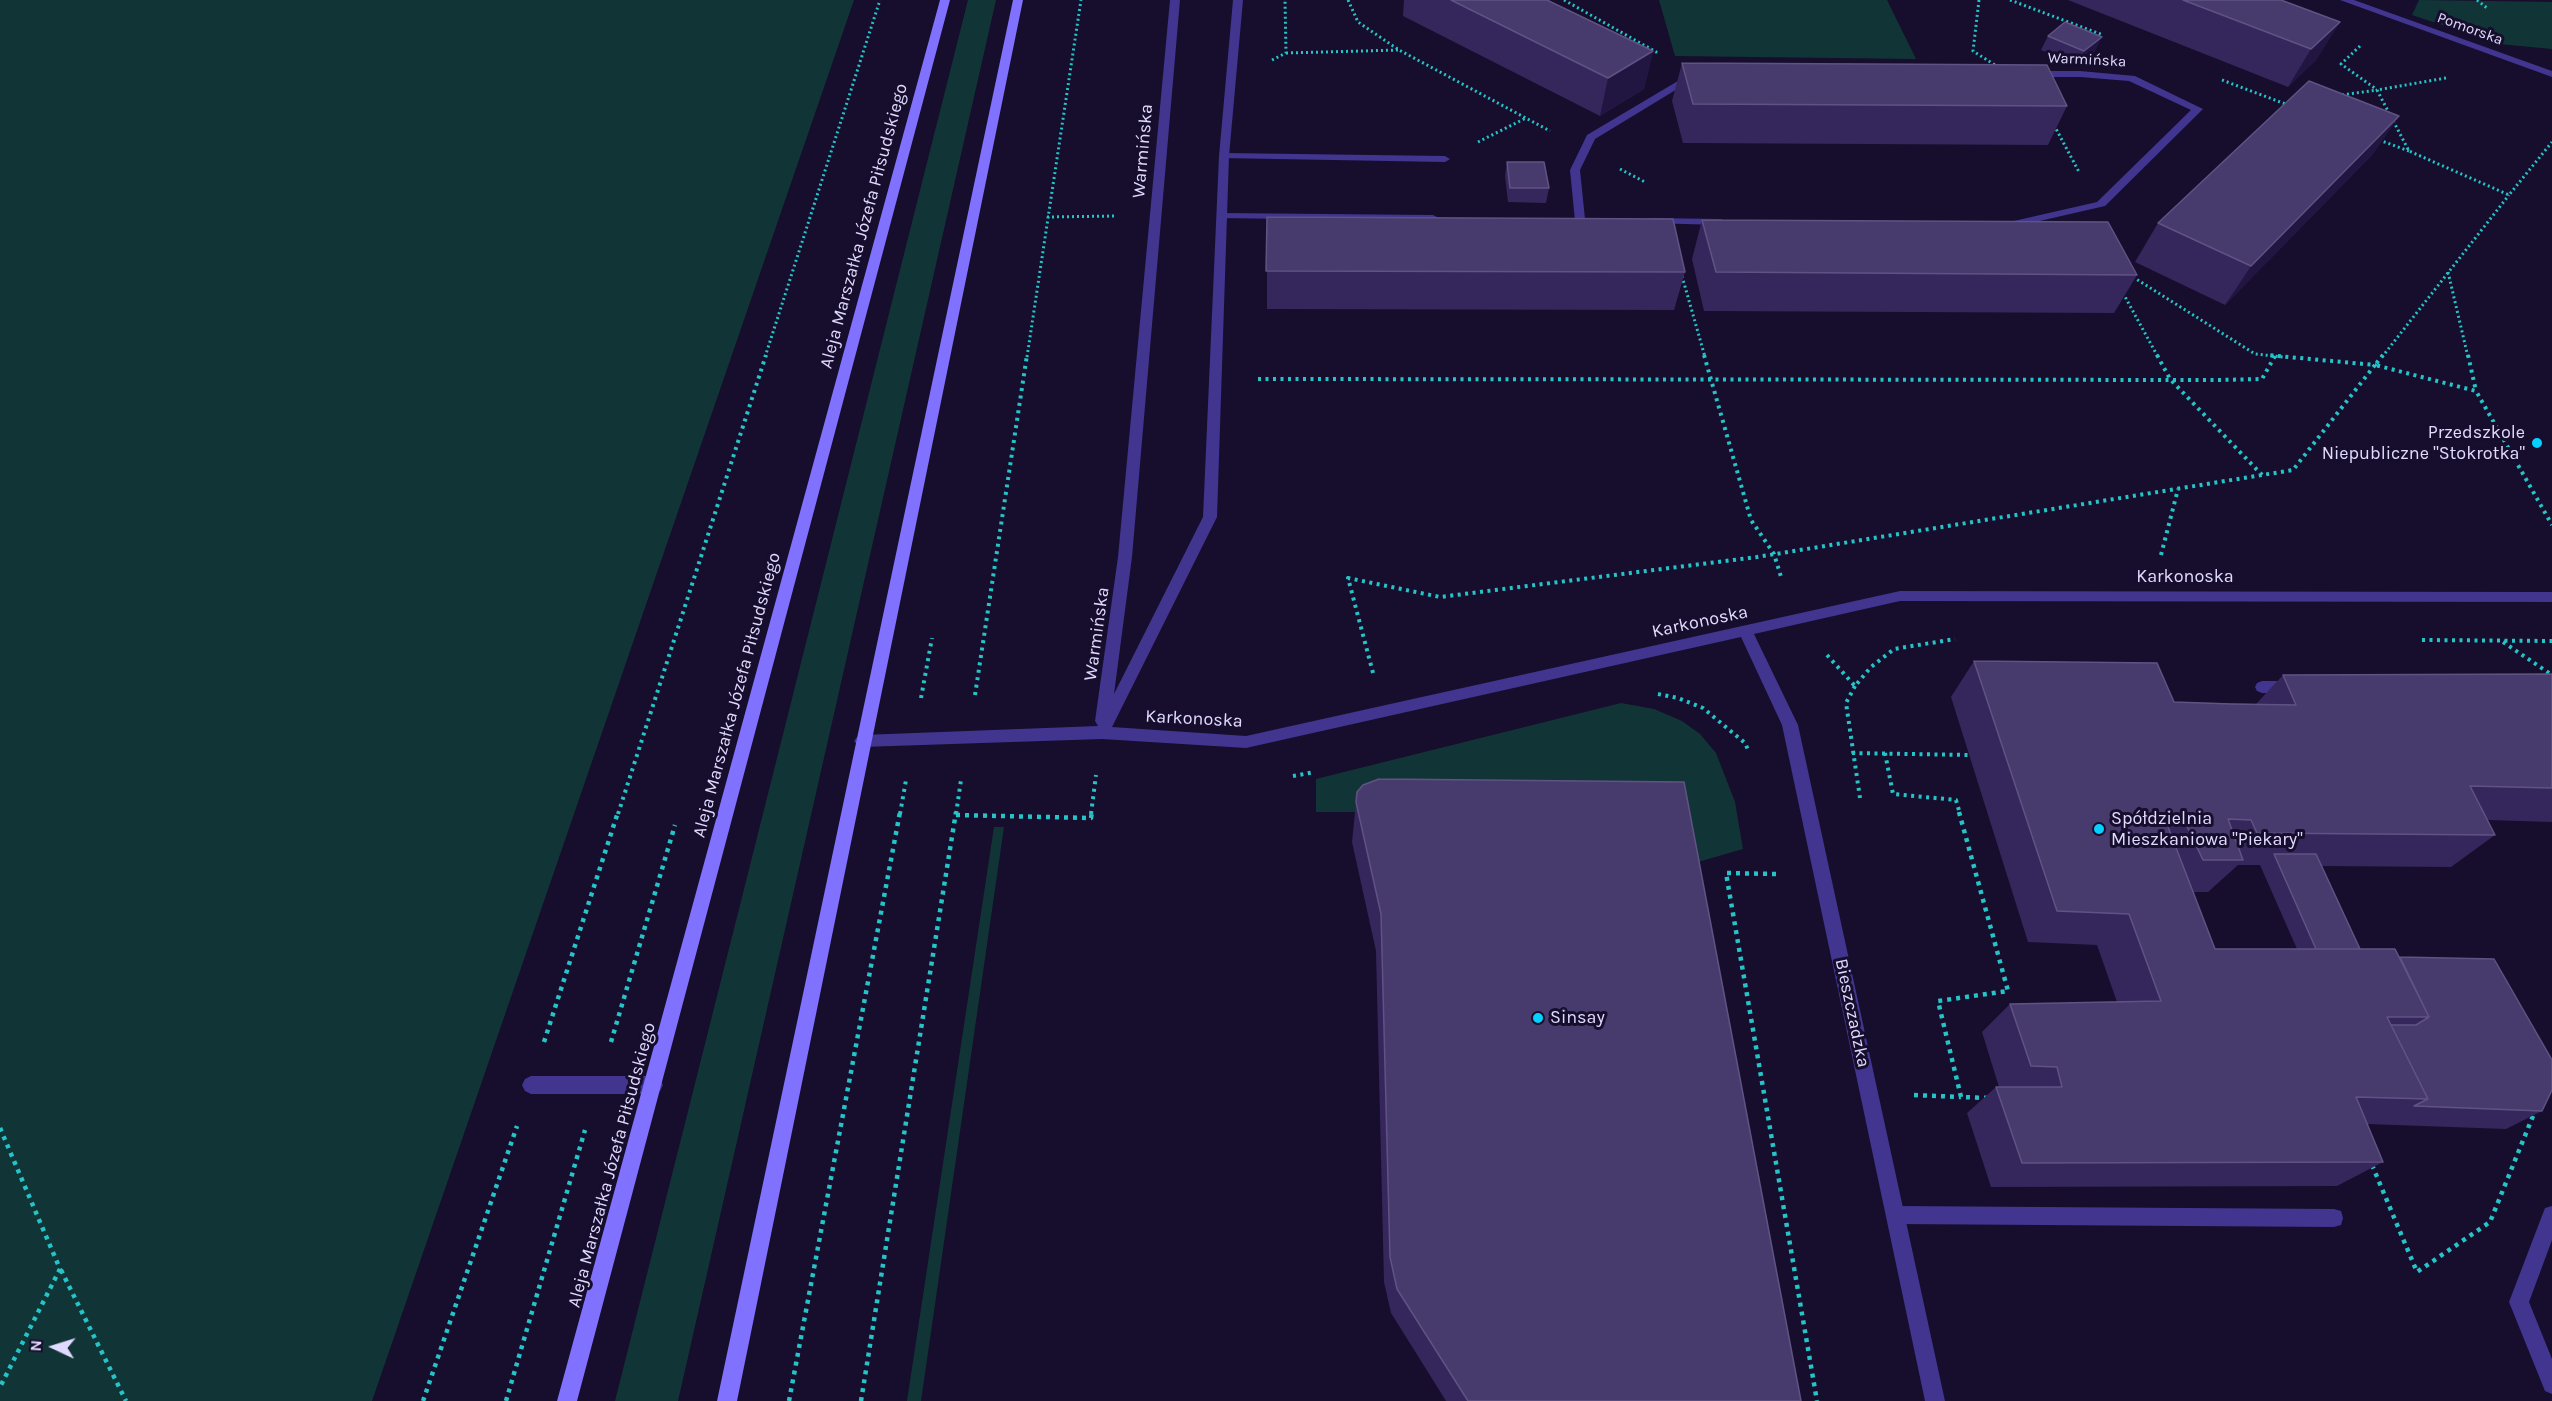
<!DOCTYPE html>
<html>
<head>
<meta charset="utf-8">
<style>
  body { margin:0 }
  #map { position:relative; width:2552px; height:1401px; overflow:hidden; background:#160e2c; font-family:Karla,sans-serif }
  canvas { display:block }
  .north { position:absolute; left:24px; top:1317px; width:60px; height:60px; -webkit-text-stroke:4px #160e2c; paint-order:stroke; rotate:274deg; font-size:16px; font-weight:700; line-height:24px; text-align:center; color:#e1daff }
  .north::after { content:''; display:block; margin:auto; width:21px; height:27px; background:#e1daff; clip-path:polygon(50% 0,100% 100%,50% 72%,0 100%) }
</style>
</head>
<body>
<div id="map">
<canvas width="2552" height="1401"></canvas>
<div class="north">N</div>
</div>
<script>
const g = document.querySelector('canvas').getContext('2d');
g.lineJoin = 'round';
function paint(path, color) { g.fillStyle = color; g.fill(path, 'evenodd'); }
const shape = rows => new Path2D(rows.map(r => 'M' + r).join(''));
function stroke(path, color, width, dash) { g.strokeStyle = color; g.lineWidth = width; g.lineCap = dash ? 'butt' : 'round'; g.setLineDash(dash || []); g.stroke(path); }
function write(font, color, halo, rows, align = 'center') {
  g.font = font + ' Karla,sans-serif'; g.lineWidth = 6; g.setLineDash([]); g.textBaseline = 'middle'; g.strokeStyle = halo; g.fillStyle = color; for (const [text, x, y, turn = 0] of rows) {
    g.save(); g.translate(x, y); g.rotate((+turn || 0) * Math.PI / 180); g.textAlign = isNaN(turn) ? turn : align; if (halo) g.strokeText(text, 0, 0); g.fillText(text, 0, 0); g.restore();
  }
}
paint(shape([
  [0,0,854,0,372,1401,0,1401],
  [968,0,996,0,678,1401,615,1401],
  [1659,0,1887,0,1916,59,1675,56],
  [2419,0,2552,2,2552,49,2499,44,2412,15],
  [1621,703,1654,709,1682,721,1700,734,1716,753,1735,802,1743,849,1684,866,1377,812,1316,812,1316,779],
  [994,827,1004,827,921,1401,907,1401]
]), '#113537');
stroke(shape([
  [1348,0,1358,22,1399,50,1550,131],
  [1564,0,1658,53],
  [1979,0,1973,51,1995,65],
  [2010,0,2103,35],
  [2477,0,2487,8],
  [2360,46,2341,64,2376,89],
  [1286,53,1399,50],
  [1272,60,1286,53,1285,0],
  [2446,78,2377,90,2409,151,2509,195,2552,142],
  [2222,80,2288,105],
  [2342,95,2377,90],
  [2054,125,2079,172],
  [2379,140,2409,151],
  [1478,142,1526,118],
  [1620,169,1645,182],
  [1047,217,1116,216],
  [2448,272,2468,357],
  [1682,276,1705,357],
  [2133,277,2255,354,2283,357],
  [2123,293,2158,357],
  [765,357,880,0],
  [1027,357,1081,0],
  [2382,357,2509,195]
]), '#25c4c8', 3, [2, 3]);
stroke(shape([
  [1704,355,1751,520,1774,554,1782,580],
  [2157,355,2170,379,2262,475],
  [2383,355,2375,365,2476,391,2552,525],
  [2468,355,2476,391],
  [1258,379,2219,380,2262,379,2275,356],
  [2161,555,2178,489],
  [2422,640,2552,641],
  [2503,642,2552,675],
  [1827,655,1855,686,1871,667,1894,649,1955,639],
  [1373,673,1348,578,1440,597,1757,557,2293,470,2375,365,2267,355],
  [1855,686,1846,703,1860,798],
  [1658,694,1678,698,1703,708,1745,743,1749,752],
  [975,695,1027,355],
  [921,698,932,638],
  [1852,753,1969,755],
  [1885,753,1893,794,1956,800,1960,814],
  [1293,776,1315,772],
  [618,814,766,355],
  [900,814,906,780],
  [956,814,961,780],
  [1091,814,1096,775]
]), '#25c4c8', 4, [3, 4.5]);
stroke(shape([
  [1959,812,2008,991,1938,1001,1961,1097,1989,1098],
  [956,815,1091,818,1092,812],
  [1776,874,1726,873,1817,1401],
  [544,1042,618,812],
  [611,1042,675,825],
  [1914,1095,1961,1097],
  [0,1128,60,1269,0,1387],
  [2372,1165,2417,1272,2490,1222,2535,1111],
  [61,1270,126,1401],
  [423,1401,517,1126],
  [506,1401,585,1130],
  [789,1401,900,812],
  [861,1401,956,812]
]), '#25c4c8', 4.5, [4, 5]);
paint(shape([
  [2080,71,2135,76,2203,109,2105,206,2009,228,2005,227,2005,223,2097,202,2191,110,2129,81,2080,77,2033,77,2028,74,2033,71,2080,71],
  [1688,75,1697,77,1595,139,1580,170,1585,219,1579,222,1575,221,1570,170,1587,135,1688,75],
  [1224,153,1445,156,1450,159,1445,162,1220,158,1219,156,1224,153],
  [1221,213,1433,215,1439,218,1433,221,1217,218,1217,214,1221,213],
  [1652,218,1721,219,1727,222,1721,225,1648,223,1648,219,1652,218],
  [2262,681,2291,681,2296,683,2298,687,2296,691,2291,693,2262,693,2257,691,2255,687,2257,683,2262,681],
  [531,1076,654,1076,660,1079,663,1085,660,1091,654,1094,531,1094,525,1091,522,1085,525,1079,531,1076],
  [1896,1206,2334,1209,2341,1211,2343,1218,2341,1225,2334,1227,1896,1224,1889,1222,1887,1215,1889,1208,1896,1206],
  [2552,1206,2552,1240,2529,1302,2552,1359,2552,1394,2545,1391,2509,1302,2545,1208,2552,1206]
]), '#41358f');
paint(shape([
  [1170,0,1180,0,1132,557,1114,694,1203,517,1219,156,1233,0,1243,0,1229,156,1217,517,1112,727,1246,736,1900,591,2552,592,2552,602,1900,601,1754,634,1798,725,1945,1401,1925,1401,1782,725,1741,637,1246,748,1102,739,862,747,857,745,854,741,857,737,862,735,1098,726,1095,721,1118,557,1170,0],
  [2340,0,2354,0,2552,71,2552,77,2340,0]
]), '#41358f');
paint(shape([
  [940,0,950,0,577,1401,557,1401,940,0],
  [1013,0,1023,0,737,1401,717,1401,1013,0]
]), '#8171ff');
paint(shape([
  [1404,0,1547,0,1653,51,1644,89,1600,116,1403,16],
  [2068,0,2281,0,2340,22,2316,60,2288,87],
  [2048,36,2095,51,2077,65,2041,50],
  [1682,63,2067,106,2048,145,1683,143,1672,101],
  [2399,116,2372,155,2225,305,2135,262,2158,223],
  [1507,162,1549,188,1546,203,1508,202,1505,176],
  [1267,217,1685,272,1674,310,1267,309],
  [1702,220,2137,275,2114,313,1704,311,1692,259],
  [1974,661,2174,702,2256,704,2283,675,2552,674,2552,822,2487,820,2495,835,2451,867,2322,866,2360,949,2400,957,2542,1111,2506,1129,2367,1124,2383,1162,2337,1186,1991,1187,1967,1113,1996,1087,1999,1087,1982,1032,2010,1004,2117,1002,2097,945,2028,942,1951,697],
  [2238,865,2260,865,2297,949,2215,949,2193,892,2208,892],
  [1356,802,1801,1401,1446,1401,1391,1313,1384,1282,1376,951,1352,842]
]), '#35275b');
paint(shape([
  [2340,22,2316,60,2288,87,2311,49],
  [2102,37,2095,51,2077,65,2084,51],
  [1653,51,1644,89,1600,116,1608,78],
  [2399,116,2372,155,2225,305,2251,266]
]), '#211541');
const building = shape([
  [1451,0,1547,0,1653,51,1608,78,1451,0],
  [2183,0,2281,0,2340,22,2311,49,2183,0],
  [2065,22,2102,37,2084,51,2048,36,2065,22],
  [1682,63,2047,65,2067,106,1693,104,1682,63],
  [2309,81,2399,116,2251,266,2158,223,2309,81],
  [1507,162,1544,162,1549,188,1510,188,1507,162],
  [1267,217,1673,219,1685,272,1266,271,1267,217],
  [1702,220,2108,222,2137,275,1716,272,1702,220],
  [1974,661,2157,663,2174,702,2231,704,2296,705,2283,675,2552,674,2552,788,2470,786,2495,835,2257,833,2251,820,2228,819,2243,860,2203,860,2183,818,2165,819,2215,949,2395,949,2429,1017,2387,1017,2428,1099,2356,1097,2383,1162,2022,1163,1996,1087,2062,1087,2057,1067,2031,1066,2010,1004,2161,1001,2129,914,2057,911,1974,661],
  [1379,779,1684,782,1801,1401,1468,1401,1397,1289,1390,1257,1381,914,1356,802,1357,792,1363,785,1379,779],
  [2274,854,2316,854,2360,949,2316,949,2274,854],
  [2400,957,2494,959,2552,1060,2552,1090,2542,1111,2414,1106,2428,1099,2391,1025,2416,1025,2429,1017,2400,957]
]);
paint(building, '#473a6d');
stroke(building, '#605384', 1.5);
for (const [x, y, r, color] of [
  [2537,443,6,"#06d0ff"],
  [2099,829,6,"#06d0ff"],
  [1538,1018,6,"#06d0ff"]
]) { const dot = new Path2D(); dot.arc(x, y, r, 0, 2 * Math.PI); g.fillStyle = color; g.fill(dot); stroke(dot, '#160e2c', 2); }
write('15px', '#e1daff', '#160e2c', [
  ["Pomorska",2470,29,20],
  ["Warmińska",2087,60,3]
]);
write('18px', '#e1daff', '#160e2c', [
  ["Warmińska",1143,151,-85],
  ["Aleja Marszałka Józefa Piłsudskiego",864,226,-75],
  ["Karkonoska",2185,577],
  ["Karkonoska",1700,622,-12],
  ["Warmińska",1097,634,-82],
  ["Aleja Marszałka Józefa Piłsudskiego",737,695,-75],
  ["Karkonoska",1194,719,3],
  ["Bieszczadzka",1852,1013,78],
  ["Aleja Marszałka Józefa Piłsudskiego",612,1165,-75]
]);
write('18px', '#e1daff', '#160e2c', [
  ["Przedszkole",2525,433,"right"],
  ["Niepubliczne \"Stokrotka\"",2525,454,"right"],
  ["Spółdzielnia",2111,819],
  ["Mieszkaniowa \"Piekary\"",2111,840],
  ["Sinsay",1550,1018]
], 'left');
</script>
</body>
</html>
